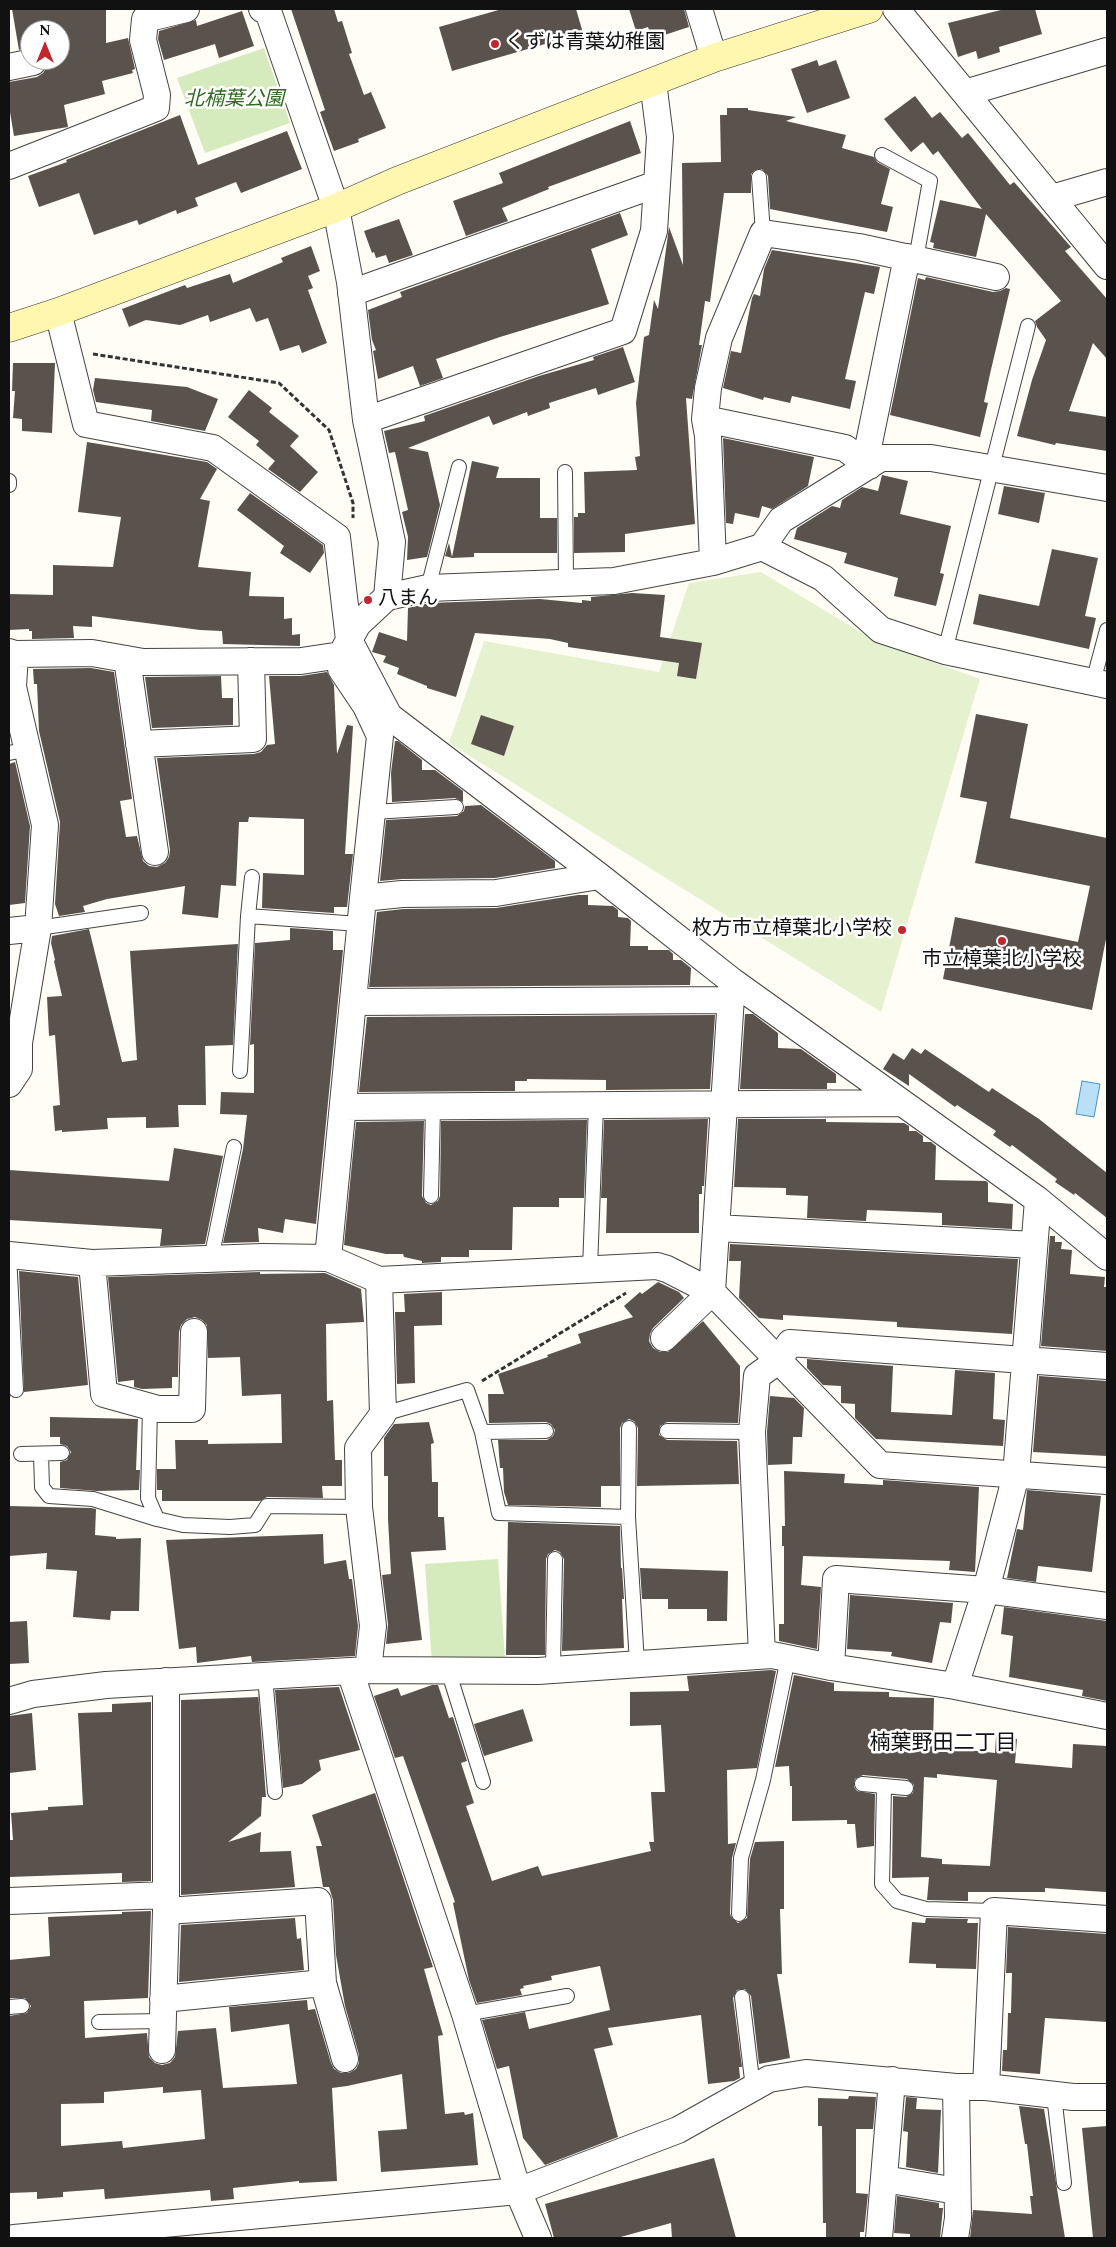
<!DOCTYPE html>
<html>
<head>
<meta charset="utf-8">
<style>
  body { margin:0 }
  #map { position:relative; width:1116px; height:2247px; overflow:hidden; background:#fffdf5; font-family:Spectral,serif }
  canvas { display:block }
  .frame { position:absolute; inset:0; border:10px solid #111; pointer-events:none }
  .north { position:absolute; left:20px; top:20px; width:50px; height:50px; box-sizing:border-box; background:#fff; border:1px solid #a0a0a0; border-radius:50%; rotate:0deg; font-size:14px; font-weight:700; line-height:20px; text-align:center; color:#111 }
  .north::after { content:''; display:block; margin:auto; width:18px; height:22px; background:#c4262e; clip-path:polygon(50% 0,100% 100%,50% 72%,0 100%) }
</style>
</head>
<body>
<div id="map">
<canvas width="1116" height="2247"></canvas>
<div class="frame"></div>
<div class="north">N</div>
</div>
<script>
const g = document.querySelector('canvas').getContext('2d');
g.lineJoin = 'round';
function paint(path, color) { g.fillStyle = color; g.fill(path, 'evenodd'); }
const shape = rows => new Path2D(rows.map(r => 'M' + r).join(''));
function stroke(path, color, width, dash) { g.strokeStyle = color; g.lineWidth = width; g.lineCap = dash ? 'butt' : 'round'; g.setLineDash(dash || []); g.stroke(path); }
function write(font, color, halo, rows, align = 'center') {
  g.font = font + ' Spectral,"Noto Sans JP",serif'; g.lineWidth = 5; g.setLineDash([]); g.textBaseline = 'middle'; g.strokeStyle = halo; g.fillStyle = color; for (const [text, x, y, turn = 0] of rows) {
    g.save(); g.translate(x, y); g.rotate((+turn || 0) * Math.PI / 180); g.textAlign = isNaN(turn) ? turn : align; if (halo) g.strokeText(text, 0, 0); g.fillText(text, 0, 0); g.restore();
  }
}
paint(shape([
  [264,48,290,123,205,153,177,78],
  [498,1559,505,1659,432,1664,425,1564]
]), '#d5ebbd');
paint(shape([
  [761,572,877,642,980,679,881,1012,449,743,484,641,659,672,689,583]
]), '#e6f2cf');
const water = shape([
  [1082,1081,1100,1084,1094,1117,1076,1114,1082,1081]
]);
paint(water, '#b9e0f7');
stroke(water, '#3f96cf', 1);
paint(shape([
  [12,9,106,9,106,43,128,38,135,69,132,70,133,73,102,81,105,94,64,105,68,127,14,136,9,106,9,82,37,77,43,73,47,67,48,60,60,60,60,30,30,30,30,47,19,50],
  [291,9,334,9,338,22,342,21,352,53,349,54,364,95,371,92,386,128,358,139,359,142,334,151,320,112,325,110],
  [502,9,576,9,583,33,452,71,439,27],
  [629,9,684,9,689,27,652,39,648,27,636,31],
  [1005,9,1035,9,1042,34,999,47,1000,52,978,59,976,51,958,57,948,23],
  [242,11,254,46,219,58,215,44,164,60,158,39,159,31,196,20,197,26],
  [817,60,819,66,836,60,850,98,807,113,791,69],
  [915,96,932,118,940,112,962,138,968,133,1010,185,1014,182,1071,247,1065,251,1107,299,1107,359,1093,343,1069,411,1107,417,1107,451,1056,443,1055,445,1017,436,1032,380,1046,340,1037,327,1035,321,1061,301,986,214,976,257,933,248,934,243,930,242,940,200,982,209,938,151,933,155,923,142,911,152,884,119],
  [727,108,748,108,748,110,796,117,786,121,846,135,842,148,874,157,877,162,890,169,881,204,893,207,887,232,770,209,768,176,762,169,755,170,751,174,751,193,724,193,710,302,705,301,699,345,702,345,692,399,686,398,695,524,625,534,625,552,574,553,574,517,578,517,578,513,585,513,584,472,637,470,635,457,640,456,636,403,644,337,649,335,654,300,658,309,669,227,683,265,682,163,721,162,720,115,727,115],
  [180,115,198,165,287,131,302,169,241,193,236,182,195,198,198,206,177,214,176,210,139,225,137,220,94,235,79,193,39,207,28,176,67,162,66,160],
  [630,121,641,153,548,187,549,189,502,208,508,221,466,236,453,201,503,183,499,173],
  [620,213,628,235,591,249,609,304,500,337,436,359,443,378,420,386,413,366,378,379,373,351,376,350,372,340,368,310,402,297,400,292],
  [399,219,413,255,389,263,386,255,376,258,374,252,372,253,364,231],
  [311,246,320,271,308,276,313,288,308,290,327,343,302,353,299,345,280,351,268,318,256,322,250,308,210,322,208,315,180,325,146,320,129,327,122,309,185,285,187,288,230,274,233,283,283,262,281,258],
  [772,250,880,267,874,294,865,292,845,379,856,381,850,409,792,396,790,403,764,397,763,400,723,388,731,351,741,353,752,298,754,294,760,296,764,269],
  [926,277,993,292,1000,291,1006,288,1010,289,990,374,984,402,988,403,980,437,890,415,918,278,925,280],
  [623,347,635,382,598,395,596,388,549,403,550,408,528,416,527,412,493,425,489,416,408,448,428,452,440,505,427,557,407,560,408,537,402,512,408,510,395,452,389,453,384,431,425,421,424,416,539,376,594,360,593,357],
  [13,363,55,363,52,433,22,431,22,419,13,418,15,391,12,391],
  [95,378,187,387,218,399,205,431,151,421,152,410,96,402,93,390],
  [249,390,272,408,269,412,299,436,290,446,318,472,300,492,268,469,275,461,256,445,259,441,228,417],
  [723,438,814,457,808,486,772,509,762,506,759,518,735,513,733,524,726,523],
  [87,442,207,462,217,469,200,499,210,501,198,567,251,572,249,596,284,597,284,619,292,618,292,635,300,634,300,646,223,644,222,631,200,630,92,616,92,627,73,626,74,638,32,639,32,631,29,631,29,629,9,630,9,594,53,595,53,565,113,567,121,517,78,512],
  [472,461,499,467,496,478,540,478,540,518,557,518,557,553,474,553,474,557,452,558,445,556,449,543,452,557],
  [882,475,908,481,900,514,951,526,940,573,944,574,936,606,894,596,898,578,844,563,847,553,794,539,797,528,832,506,840,508,842,500,862,487,878,491],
  [1004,486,1045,493,1039,523,998,514],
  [250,493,323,545,324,553,310,573,280,553,284,546,237,510],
  [1052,549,1098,558,1085,616,1096,618,1089,649,973,624,979,594,1039,606],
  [632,593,665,595,660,637,702,643,696,679,677,676,679,663,568,647,568,643,550,639,475,633,456,697,427,688,427,686,397,674,399,668,383,662,386,656,372,652,379,632,407,641,408,608,430,603,540,599,582,603,582,600,591,601,591,597],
  [91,668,114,672,132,799,120,801,126,837,137,836,143,861,149,866,157,867,165,863,169,857,170,850,157,758,254,754,261,752,267,745,275,744,269,676,301,676,327,672,334,685,337,754,347,725,353,726,345,854,353,854,347,907,334,907,334,913,262,908,263,873,304,875,304,819,249,817,248,822,239,822,236,886,221,885,218,918,182,914,185,886,107,899,83,906,85,912,59,916,55,904,60,822,39,731,37,684,34,684,33,669],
  [221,676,222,698,233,698,233,725,152,728,145,677],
  [976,714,1028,724,1010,818,1107,838,1107,934,1092,1010,943,979,955,917,1078,942,1090,886,975,863,987,802,960,797],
  [481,715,514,726,504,756,471,744],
  [395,741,398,741,422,760,422,770,435,770,463,791,463,802,455,798,392,802,391,773],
  [15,762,30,826,25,903,9,905,9,764],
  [481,805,555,861,555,868,495,878,402,879,380,881,386,820,457,816,464,811,465,806],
  [578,895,588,895,588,905,613,906,618,910,618,917,628,918,631,921,630,946,648,946,648,950,669,950,673,954,673,960,681,960,691,968,690,985,369,987,377,912,403,909,496,908],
  [290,928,333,931,333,950,343,950,316,1224,285,1219,283,1233,258,1228,259,1242,223,1243,243,1149,247,1115,220,1114,221,1092,254,1093,254,1044,250,1045,255,943,290,940],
  [89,929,122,1062,137,1060,130,951,238,944,233,1045,205,1046,206,1105,178,1105,179,1127,146,1128,146,1117,107,1118,108,1129,62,1132,62,1130,55,1131,53,1106,60,1105,55,1035,49,1036,47,997,62,996,54,961,55,960,51,943,52,936],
  [745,1014,753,1014,778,1033,778,1048,801,1049,836,1074,836,1083,827,1083,827,1089,740,1089],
  [715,1015,710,1089,606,1090,606,1080,527,1079,527,1081,515,1081,515,1091,359,1092,367,1017],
  [912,1048,921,1054,925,1049,989,1092,992,1088,1039,1119,1107,1173,1107,1218,1075,1193,1074,1195,1055,1182,1057,1179,1012,1145,1010,1147,993,1135,996,1131,957,1105,955,1107,909,1074,909,1086,883,1069,893,1053,904,1060],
  [708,1119,704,1186,702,1186,702,1194,699,1194,699,1233,606,1233,607,1198,601,1198,604,1120],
  [738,1119,826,1119,826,1122,904,1123,909,1126,909,1131,916,1131,923,1136,923,1142,931,1142,936,1146,935,1180,986,1181,988,1183,988,1202,1013,1204,1012,1229,942,1225,942,1213,867,1210,866,1221,807,1218,808,1196,786,1195,786,1188,734,1187],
  [587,1120,584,1198,559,1198,559,1207,513,1207,512,1250,469,1250,469,1257,441,1257,441,1262,422,1263,422,1261,404,1257,403,1254,386,1254,344,1245,356,1122,424,1121,422,1196,426,1203,431,1205,438,1201,440,1196,441,1121],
  [174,1148,223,1156,205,1244,160,1246,162,1229,9,1220,9,1170,169,1181],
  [1050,1236,1055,1236,1055,1242,1062,1242,1061,1249,1072,1250,1070,1274,1105,1277,1104,1287,1107,1287,1107,1351,1041,1346],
  [730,1244,1018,1259,1012,1334,897,1327,897,1322,783,1315,783,1320,759,1318,739,1298,741,1261,729,1261],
  [19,1271,78,1277,88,1385,24,1392],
  [260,1272,260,1274,325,1273,361,1289,364,1322,326,1324,327,1401,333,1400,335,1460,342,1460,342,1486,322,1486,323,1498,267,1497,260,1501,162,1501,162,1490,157,1490,157,1469,176,1469,175,1440,208,1440,208,1444,282,1443,281,1394,242,1396,240,1357,208,1358,207,1325,202,1320,195,1317,187,1319,181,1325,179,1332,178,1377,172,1377,172,1388,142,1389,134,1387,134,1380,118,1382,108,1277],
  [658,1282,679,1292,684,1298,653,1328,650,1334,649,1341,653,1348,660,1352,668,1352,703,1321,740,1366,740,1394,738,1423,667,1422,660,1426,659,1435,667,1440,737,1441,739,1484,637,1486,638,1428,634,1421,629,1419,622,1423,620,1428,620,1486,601,1486,601,1507,508,1505,504,1492,503,1468,500,1468,498,1440,547,1440,553,1436,555,1430,551,1424,546,1422,489,1423,488,1394,504,1394,498,1374,548,1357,547,1355,581,1343,578,1334,633,1317,624,1306,640,1292,642,1294],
  [442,1292,442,1325,414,1326,415,1383,397,1384,395,1312,405,1312,404,1294],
  [807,1359,893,1366,891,1412,952,1415,955,1370,995,1373,993,1419,1005,1420,1003,1446,876,1439,855,1418,855,1404,841,1403,841,1386,823,1385,807,1368],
  [1039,1376,1107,1381,1107,1456,1033,1452],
  [770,1396,794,1398,804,1408,802,1437,793,1437,792,1464,768,1465,767,1432],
  [50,1417,138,1419,136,1470,140,1470,139,1490,97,1491,60,1488,60,1462,67,1460,71,1452,67,1446,60,1444,60,1437,50,1437],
  [429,1422,434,1443,431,1444,432,1482,438,1482,438,1517,444,1517,446,1550,411,1552,422,1640,386,1644,388,1624,382,1575,391,1574,388,1519,388,1476,384,1476,384,1438,394,1424],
  [784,1471,845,1474,844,1483,883,1485,883,1480,979,1487,975,1572,949,1570,950,1561,803,1556,801,1585,821,1587,817,1649,779,1641,779,1624,784,1624,784,1546,782,1546,782,1526,785,1526],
  [1027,1490,1101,1496,1092,1572,1038,1566,1036,1582,1007,1578,1017,1529,1023,1530],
  [9,1506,91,1508,96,1509,95,1535,116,1537,116,1539,141,1538,139,1611,111,1611,110,1620,73,1617,77,1571,46,1569,47,1553,9,1556],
  [508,1522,620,1526,621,1568,622,1568,624,1599,622,1599,624,1648,562,1651,564,1559,560,1552,555,1550,548,1554,546,1559,545,1655,506,1655],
  [323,1534,324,1564,346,1560,349,1579,352,1579,358,1626,355,1656,252,1662,251,1656,197,1663,196,1647,179,1649,166,1540],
  [640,1568,728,1571,727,1621,707,1621,707,1609,668,1609,668,1599,642,1599],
  [850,1595,953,1603,951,1623,940,1622,932,1663,891,1656,892,1652,847,1649],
  [1004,1607,1107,1621,1107,1701,1082,1696,1083,1690,1009,1677,1013,1636,1001,1634],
  [27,1621,29,1663,9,1664,9,1622],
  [771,1670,776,1671,757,1768,727,1770,728,1844,736,1843,732,1858,730,1914,732,1918,738,1923,747,1918,750,1859,755,1842,784,1841,784,1909,780,1909,782,1974,777,1974,790,2058,759,2064,751,1996,745,1989,737,1990,733,1998,742,2067,739,2067,740,2078,734,2081,708,2084,701,2015,608,2028,613,2045,594,2049,618,2137,545,2165,523,2138,509,2066,497,2069,482,2020,525,2012,529,2029,610,2010,600,1966,551,1976,552,1980,523,1986,524,1988,520,1989,522,1995,477,2003,469,1980,453,1903,455,1902,403,1756,395,1758,374,1696,398,1688,401,1696,432,1685,438,1685,449,1718,453,1717,467,1761,461,1763,474,1803,466,1806,492,1881,538,1866,542,1876,651,1851,649,1842,654,1842,651,1792,665,1792,661,1725,630,1726,630,1692,689,1691,687,1676],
  [794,1675,834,1683,834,1691,889,1692,889,1697,934,1698,933,1746,995,1753,996,1737,1017,1739,1015,1763,1072,1768,1073,1744,1107,1746,1106,1892,1045,1888,1045,1892,968,1892,968,1901,927,1900,929,1877,892,1878,893,1796,906,1797,913,1793,914,1785,907,1779,863,1775,855,1779,854,1787,857,1791,875,1794,874,1846,857,1848,855,1824,847,1824,847,1820,792,1821,792,1786,790,1786,789,1766,775,1767],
  [937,1774,997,1780,990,1866,942,1864,942,1859,921,1857,924,1777,937,1778],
  [339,1687,360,1750,319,1760,321,1770,302,1784,283,1788,275,1690],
  [258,1691,266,1797,262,1797,261,1816,228,1842,261,1832,260,1852,291,1851,295,1887,181,1895,181,1700,258,1697],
  [151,1702,151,1881,122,1882,122,1873,9,1877,9,1840,13,1840,11,1813,48,1810,48,1807,83,1805,78,1713,112,1712,112,1704],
  [523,1709,533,1741,484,1756,474,1724],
  [32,1713,36,1770,9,1773,9,1716],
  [375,1793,433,1967,424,1969,443,2035,438,2036,445,2114,464,2112,465,2115,473,2113,478,2165,381,2172,378,2131,407,2129,402,2074,347,2086,332,2088,337,2181,299,2183,299,2181,233,2188,234,2199,211,2201,210,2190,105,2199,104,2189,63,2192,63,2197,37,2199,37,2192,9,2193,9,2016,27,2013,31,2006,25,1998,9,1998,9,1960,50,1956,48,1917,122,1914,122,1912,151,1911,148,1998,84,2001,85,2038,147,2033,149,2057,155,2063,162,2065,170,2063,175,2057,178,2031,216,2028,223,2088,297,2084,289,2024,231,2032,229,2007,307,2000,308,2010,315,2009,331,2063,334,2069,341,2073,349,2073,356,2069,359,2063,359,2055,345,2006,336,1955,333,1900,329,1887,323,1887,316,1846,322,1846,312,1815],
  [163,2087,163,2093,201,2090,205,2139,123,2148,122,2141,61,2146,61,2104,104,2103,104,2092],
  [295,1918,297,1939,301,1938,304,1970,179,1982,181,1925],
  [926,1918,968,1919,967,1923,978,1923,976,1969,936,1968,936,1964,909,1963,912,1922,925,1923],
  [1008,1927,1107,1934,1107,2022,1045,2018,1040,2074,1002,2071,1003,2050,1007,2050,1008,2013,1011,2013,1012,1973,1006,1973],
  [849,2096,876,2097,873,2129,856,2129,856,2193,868,2194,864,2232,860,2232,860,2238,826,2238,826,2223,823,2223,822,2126,818,2126,818,2098,848,2099],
  [906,2097,917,2098,916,2109,941,2110,938,2173,906,2167,908,2132,903,2131],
  [1019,2106,1044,2109,1065,2238,970,2238,973,2210,1032,2214,1030,2196,1033,2196,1027,2144,1025,2144],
  [1107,2126,1107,2238,1093,2238,1082,2128],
  [714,2158,736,2238,672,2238,671,2223,617,2238,554,2238,545,2204],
  [897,2196,939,2203,939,2208,943,2208,940,2238,910,2238,910,2234,894,2233]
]), '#5a524d');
const lane = shape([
  [882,155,930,181,916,259],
  [759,177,763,233],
  [565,472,566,582],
  [9,485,9,481],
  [428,588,459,467],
  [945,651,1028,326],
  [1093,682,1107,630],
  [9,753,28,749],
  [373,812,456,807],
  [248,916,359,924],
  [38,928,141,913],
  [240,1071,248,916,252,877],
  [431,1196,433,1107],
  [9,1255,16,1390],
  [211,1259,234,1147],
  [590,1269,596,1105],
  [150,1407,148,1498,157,1519],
  [383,1414,467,1390,482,1432,499,1513,628,1517],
  [629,1428,628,1517,637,1663],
  [667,1431,752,1432],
  [482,1432,546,1431],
  [21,1454,62,1453],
  [41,1454,42,1487,49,1496,93,1499,157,1519,183,1525,230,1527,255,1525,267,1506,359,1507],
  [553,1669,555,1559],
  [448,1670,483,1782],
  [265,1676,275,1792],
  [862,1784,906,1788],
  [884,1787,882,1884,897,1901,926,1909,994,1911],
  [739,1914,741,1858,763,1780,788,1658],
  [742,1997,753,2088],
  [9,2007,22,2006],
  [465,2014,567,1996],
  [99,2022,163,2021],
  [1054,2095,1064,2183]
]);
const street = shape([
  [262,9,268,11,336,208,350,282,366,420,392,542,387,597,358,624,349,640,389,716,599,876,732,981,1038,1200,1107,1257],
  [699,9,714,58],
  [896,9,1107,266],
  [9,67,33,62],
  [965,93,1107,51],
  [9,166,156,108,157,95,143,40,145,19,186,9],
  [1052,198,1107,182],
  [351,293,657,184],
  [705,419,845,448,869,466],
  [366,420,623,331,654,231,660,137,653,82],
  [869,466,869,443,907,257],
  [762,547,781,520,881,458,931,458,1107,488],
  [713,562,708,436,705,419,708,388,719,338,763,233,859,247,996,277],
  [387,597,428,588,614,581,713,562,762,547,823,578,881,630,945,651,1107,685],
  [9,652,15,654,92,653,143,662,301,661,341,655,349,640,337,537,213,448,86,424,58,312],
  [341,655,341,669,366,706,380,736,363,898],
  [127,659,155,852],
  [139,744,253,739,251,661],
  [9,931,38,928],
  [353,1002,730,1000],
  [9,1084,19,1069,19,1043,38,928,45,825,13,687,15,654],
  [343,1107,902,1103],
  [716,1228,1034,1245],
  [9,1255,92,1263,263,1257,328,1258,379,1280,383,1414,358,1448,359,1507,373,1626,368,1670],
  [328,1258,363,898,402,894,496,893,599,876],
  [92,1263,104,1394,158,1409,192,1409,194,1332],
  [379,1280,657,1266,667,1269,712,1292,880,1465,1107,1481],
  [664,1338,712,1292,732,981],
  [762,1655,752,1432,757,1376,778,1361,790,1343,1107,1366],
  [831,1667,836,1579,986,1590,1107,1606],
  [350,1671,465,2014,518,2191,538,2238],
  [166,1681,166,1911,318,1901,323,1983,345,2059],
  [955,1686,986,1590,1016,1475,1038,1200],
  [9,1701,33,1694,106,1685,368,1670,538,1671,772,1655,831,1667,955,1686,1107,1716],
  [9,1901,166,1895],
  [163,1999,323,1983],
  [162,2050,166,1911],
  [986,2087,994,1911,1107,1919],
  [884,2179,957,2191],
  [14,2238,518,2191,678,2130,769,2079,806,2073,956,2087,986,2087,1073,2097,1107,2097],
  [879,2238,892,2080],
  [955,2238,958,2218,956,2087]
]);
const secondary = shape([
  [9,328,58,312,336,208,397,181,714,58,869,9]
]);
stroke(lane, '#444', 16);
stroke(street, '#444', 28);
stroke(secondary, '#333', 29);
stroke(shape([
  [93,354,279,383,329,430,353,503,353,518],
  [482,1381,626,1293]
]), '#333', 3, [5, 2.5]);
stroke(lane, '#fff', 14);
stroke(street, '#fff', 26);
stroke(secondary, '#fff6b0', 28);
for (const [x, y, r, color] of [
  [495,44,5,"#c4262e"],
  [368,600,5,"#c4262e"],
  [902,930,5,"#c4262e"],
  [1002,941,5,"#c4262e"]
]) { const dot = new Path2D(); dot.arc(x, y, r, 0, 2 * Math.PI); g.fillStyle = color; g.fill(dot); stroke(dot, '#fff', 2); }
write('20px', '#111', '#fff', [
  ["くずは青葉幼稚園",505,44],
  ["八まん",378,600],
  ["枚方市立樟葉北小学校",892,930,"right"],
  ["市立樟葉北小学校",1002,961,"center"]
], 'left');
write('italic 20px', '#2f6b1f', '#fff', [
  ["北楠葉公園",234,101]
]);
write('21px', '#111', '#fff', [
  ["楠葉野田二丁目",943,1745]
]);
</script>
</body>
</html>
